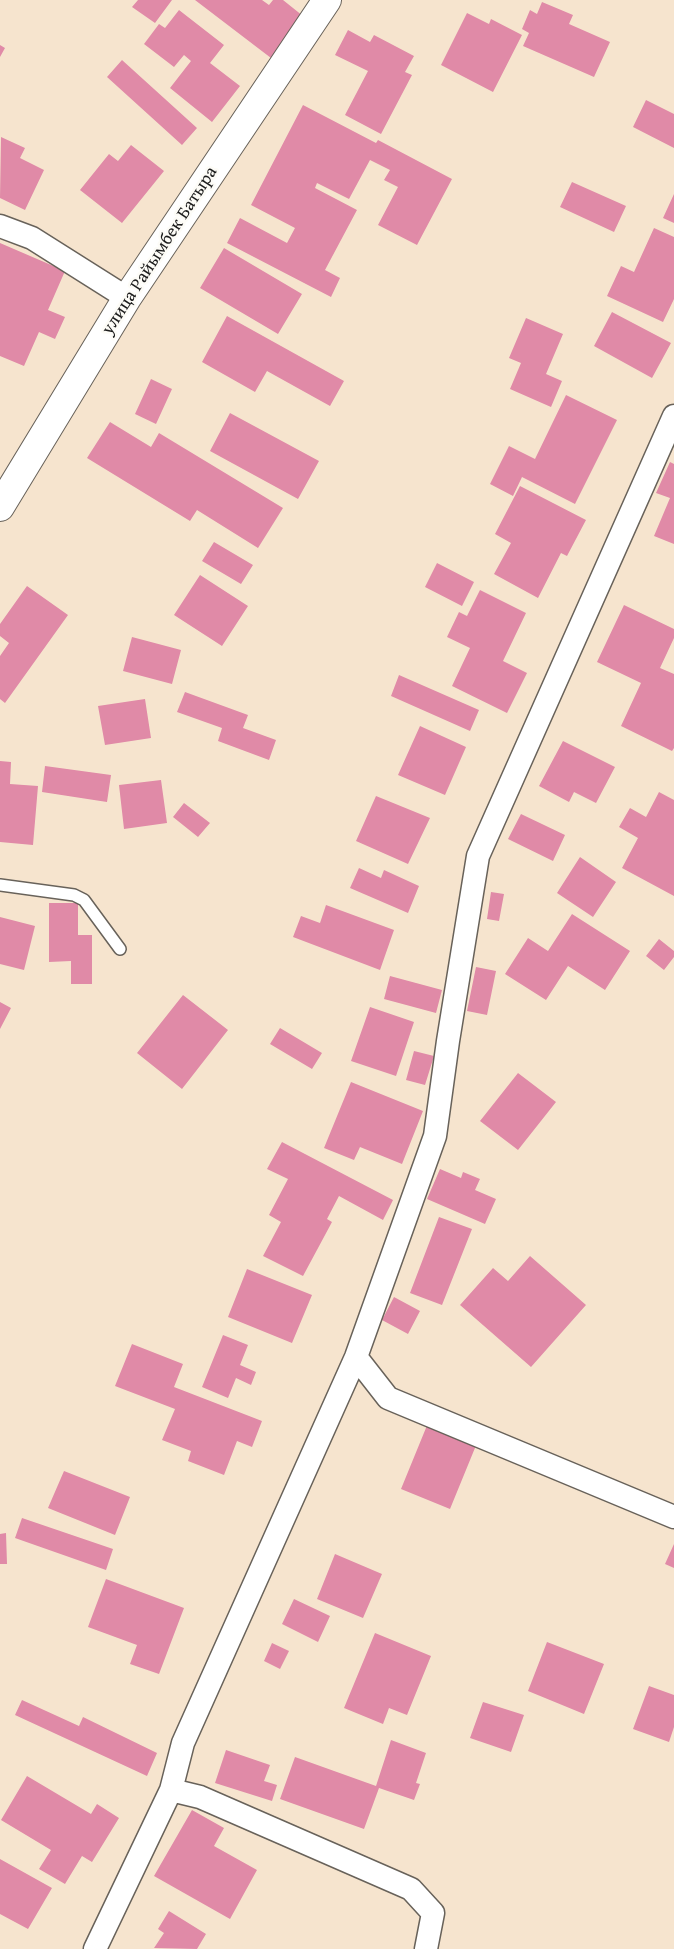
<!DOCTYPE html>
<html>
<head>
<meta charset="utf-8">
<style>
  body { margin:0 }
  canvas { display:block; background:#f6e4ce }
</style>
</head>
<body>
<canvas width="674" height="1949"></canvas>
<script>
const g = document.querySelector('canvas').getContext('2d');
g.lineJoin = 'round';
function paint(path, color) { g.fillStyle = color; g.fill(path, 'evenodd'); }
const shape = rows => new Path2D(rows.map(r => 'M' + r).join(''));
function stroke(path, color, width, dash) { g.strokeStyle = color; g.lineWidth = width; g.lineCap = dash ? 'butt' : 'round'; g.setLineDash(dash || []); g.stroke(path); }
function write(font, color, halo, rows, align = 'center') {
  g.font = font + ' "Gentium Book Plus",serif'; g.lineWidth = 5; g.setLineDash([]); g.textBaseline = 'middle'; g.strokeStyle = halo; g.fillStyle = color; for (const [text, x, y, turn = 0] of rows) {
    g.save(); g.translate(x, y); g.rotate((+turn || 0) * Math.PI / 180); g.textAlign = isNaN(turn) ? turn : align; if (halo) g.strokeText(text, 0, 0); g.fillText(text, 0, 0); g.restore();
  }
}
paint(shape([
  [138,0,172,0,155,23,132,7],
  [195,0,262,0,269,5,273,0,283,0,303,16,271,58],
  [542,2,573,15,569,24,610,42,594,77,523,46,529,33,522,29,530,10,537,14],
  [179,10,224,45,210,63,240,86,212,122,170,88,191,61,184,55,174,67,144,44,159,24,165,28],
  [467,13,489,24,491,19,522,35,493,92,441,65],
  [348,30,370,42,374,35,414,56,405,72,412,75,381,134,345,115,368,71,335,55],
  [0,45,5,48,0,57],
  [122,60,197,128,182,145,107,77],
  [646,100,674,114,674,148,633,127],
  [303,105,376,143,378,140,452,179,417,245,378,225,398,187,384,180,390,170,370,160,349,199,317,183,315,188,357,210,325,270,340,278,331,297,227,243,240,218,287,243,295,228,251,205],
  [1,137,25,148,20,158,44,170,25,210,0,198],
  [131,145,164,171,122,223,80,190,109,154,118,161],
  [572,182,626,206,614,232,560,207],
  [674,194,674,223,663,218],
  [654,228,674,237,674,299,663,322,607,296,621,266,634,272],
  [0,243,65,271,48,310,65,317,55,339,39,332,24,366,0,356],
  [224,248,302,294,278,334,200,288],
  [612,312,671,343,652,378,594,346],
  [227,316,344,381,330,406,267,371,255,392,202,362],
  [526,318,563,334,546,374,562,381,551,407,510,389,521,363,509,358],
  [151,379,172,389,156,424,135,414],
  [566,395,617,420,575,504,522,477,513,496,490,484,509,446,535,459],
  [230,413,319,461,298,499,210,451],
  [110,422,151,447,159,433,283,508,258,548,197,510,190,521,87,458],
  [670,462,674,464,674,544,654,536,670,498,656,493],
  [520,486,586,520,567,556,561,553,538,598,494,574,511,543,495,534],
  [214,542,253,565,241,584,202,561],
  [437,563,474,582,462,606,425,587],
  [200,575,248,606,222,646,174,615],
  [27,586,68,615,5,703,0,699,0,656,9,643,0,636,0,624],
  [480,590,526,613,503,661,527,673,507,713,452,686,470,648,447,637,459,612,467,616],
  [624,605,674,629,674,638,660,668,674,674,674,748,672,751,621,726,641,683,597,662],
  [132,637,181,650,172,684,123,671],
  [399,675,479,710,470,731,391,696],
  [185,692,248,715,243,728,276,740,269,760,218,741,222,728,177,712],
  [145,699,151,738,105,745,98,706],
  [420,726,466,747,445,795,398,775],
  [563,741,615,767,596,803,574,792,569,802,539,786],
  [0,761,11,762,10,784,38,786,33,845,0,842],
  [45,766,111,775,107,802,42,792],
  [161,780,167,823,124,829,119,785],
  [659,792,674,800,674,896,622,868,638,838,619,827,630,808,646,817],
  [376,796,430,818,408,864,356,841],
  [184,803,210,823,198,837,173,817],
  [521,814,565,835,553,861,508,839],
  [580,857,616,882,593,917,557,893],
  [359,868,381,878,384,870,419,886,408,913,350,888],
  [491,892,504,894,499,921,487,919],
  [49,903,78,903,78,935,92,935,92,984,71,984,71,961,49,962],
  [326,905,394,930,380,970,293,937,301,916,320,923],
  [572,914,630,951,605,990,568,966,546,1000,505,974,528,938,548,951],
  [0,917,35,926,24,970,0,964],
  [659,939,674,951,674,957,664,970,646,956],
  [476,967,496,971,487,1015,467,1011],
  [390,976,442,990,436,1013,384,999],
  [183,995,228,1030,182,1089,137,1053],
  [0,1002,11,1008,0,1029],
  [370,1007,414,1022,396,1076,351,1061],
  [280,1028,322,1053,312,1069,270,1044],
  [414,1051,434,1056,425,1085,406,1080],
  [518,1073,556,1102,518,1150,480,1121],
  [351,1082,423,1111,402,1164,360,1147,354,1160,324,1148],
  [282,1142,393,1200,383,1220,339,1196,327,1219,332,1222,303,1276,263,1256,281,1222,269,1215,288,1179,267,1169],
  [440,1169,461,1178,463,1172,480,1179,475,1190,496,1199,485,1224,427,1199],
  [439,1217,472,1229,442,1305,410,1293],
  [530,1256,586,1305,531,1367,460,1305,493,1268,508,1281],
  [247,1269,312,1295,292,1343,228,1317],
  [394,1297,420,1311,408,1334,382,1320],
  [223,1335,248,1345,240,1365,256,1372,251,1385,236,1378,228,1398,202,1387],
  [132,1344,183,1364,174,1387,262,1421,252,1447,237,1441,224,1475,188,1461,191,1451,162,1440,175,1409,115,1386],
  [428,1423,477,1443,450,1509,401,1489],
  [64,1471,130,1497,115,1535,48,1508],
  [22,1518,113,1549,106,1570,15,1538],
  [6,1533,7,1564,0,1564,0,1534],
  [674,1544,674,1568,665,1564],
  [335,1554,382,1574,363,1618,317,1599],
  [106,1579,184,1608,159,1674,130,1664,137,1645,88,1627],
  [294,1599,330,1616,318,1642,282,1624],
  [375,1633,431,1656,407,1715,389,1708,383,1724,344,1708],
  [547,1642,604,1664,584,1714,528,1691],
  [272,1643,289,1651,280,1669,264,1661],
  [649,1686,674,1695,674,1727,669,1742,633,1729],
  [22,1700,79,1726,83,1717,157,1753,147,1776,15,1715],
  [483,1702,524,1715,511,1752,470,1738],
  [391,1740,426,1753,416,1783,420,1784,414,1800,379,1788,364,1829,280,1799,295,1757,376,1786],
  [226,1750,270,1765,264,1781,277,1785,272,1801,215,1783],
  [27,1776,91,1814,97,1804,119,1818,92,1862,82,1856,65,1884,39,1869,51,1850,1,1820],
  [192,1810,224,1828,214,1846,257,1870,230,1919,154,1876],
  [0,1859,52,1888,28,1929,0,1914],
  [169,1911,206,1934,197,1949,154,1948,164,1933,158,1929]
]), '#e08aa7');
const service = shape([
  [0,885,74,895,84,900,120,949]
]);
const minor = shape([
  [0,226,32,238,127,298],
  [356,1357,388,1398,674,1517],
  [171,1790,200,1797,411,1889,433,1913,426,1949],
  [95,1949,171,1790,183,1743,356,1357,435,1136,448,1041,478,856,674,416]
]);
const tertiary = shape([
  [0,507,127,298,327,0]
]);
stroke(service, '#68625a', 14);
stroke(minor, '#68625a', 25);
stroke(tertiary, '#68625a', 30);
stroke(service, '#fff', 11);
stroke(minor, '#fff', 22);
stroke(tertiary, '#fff', 28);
write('18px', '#1c1c1c', '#fdfcf7', [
  ["улица Райымбек Батыра",160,251,-57]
]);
</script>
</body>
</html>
